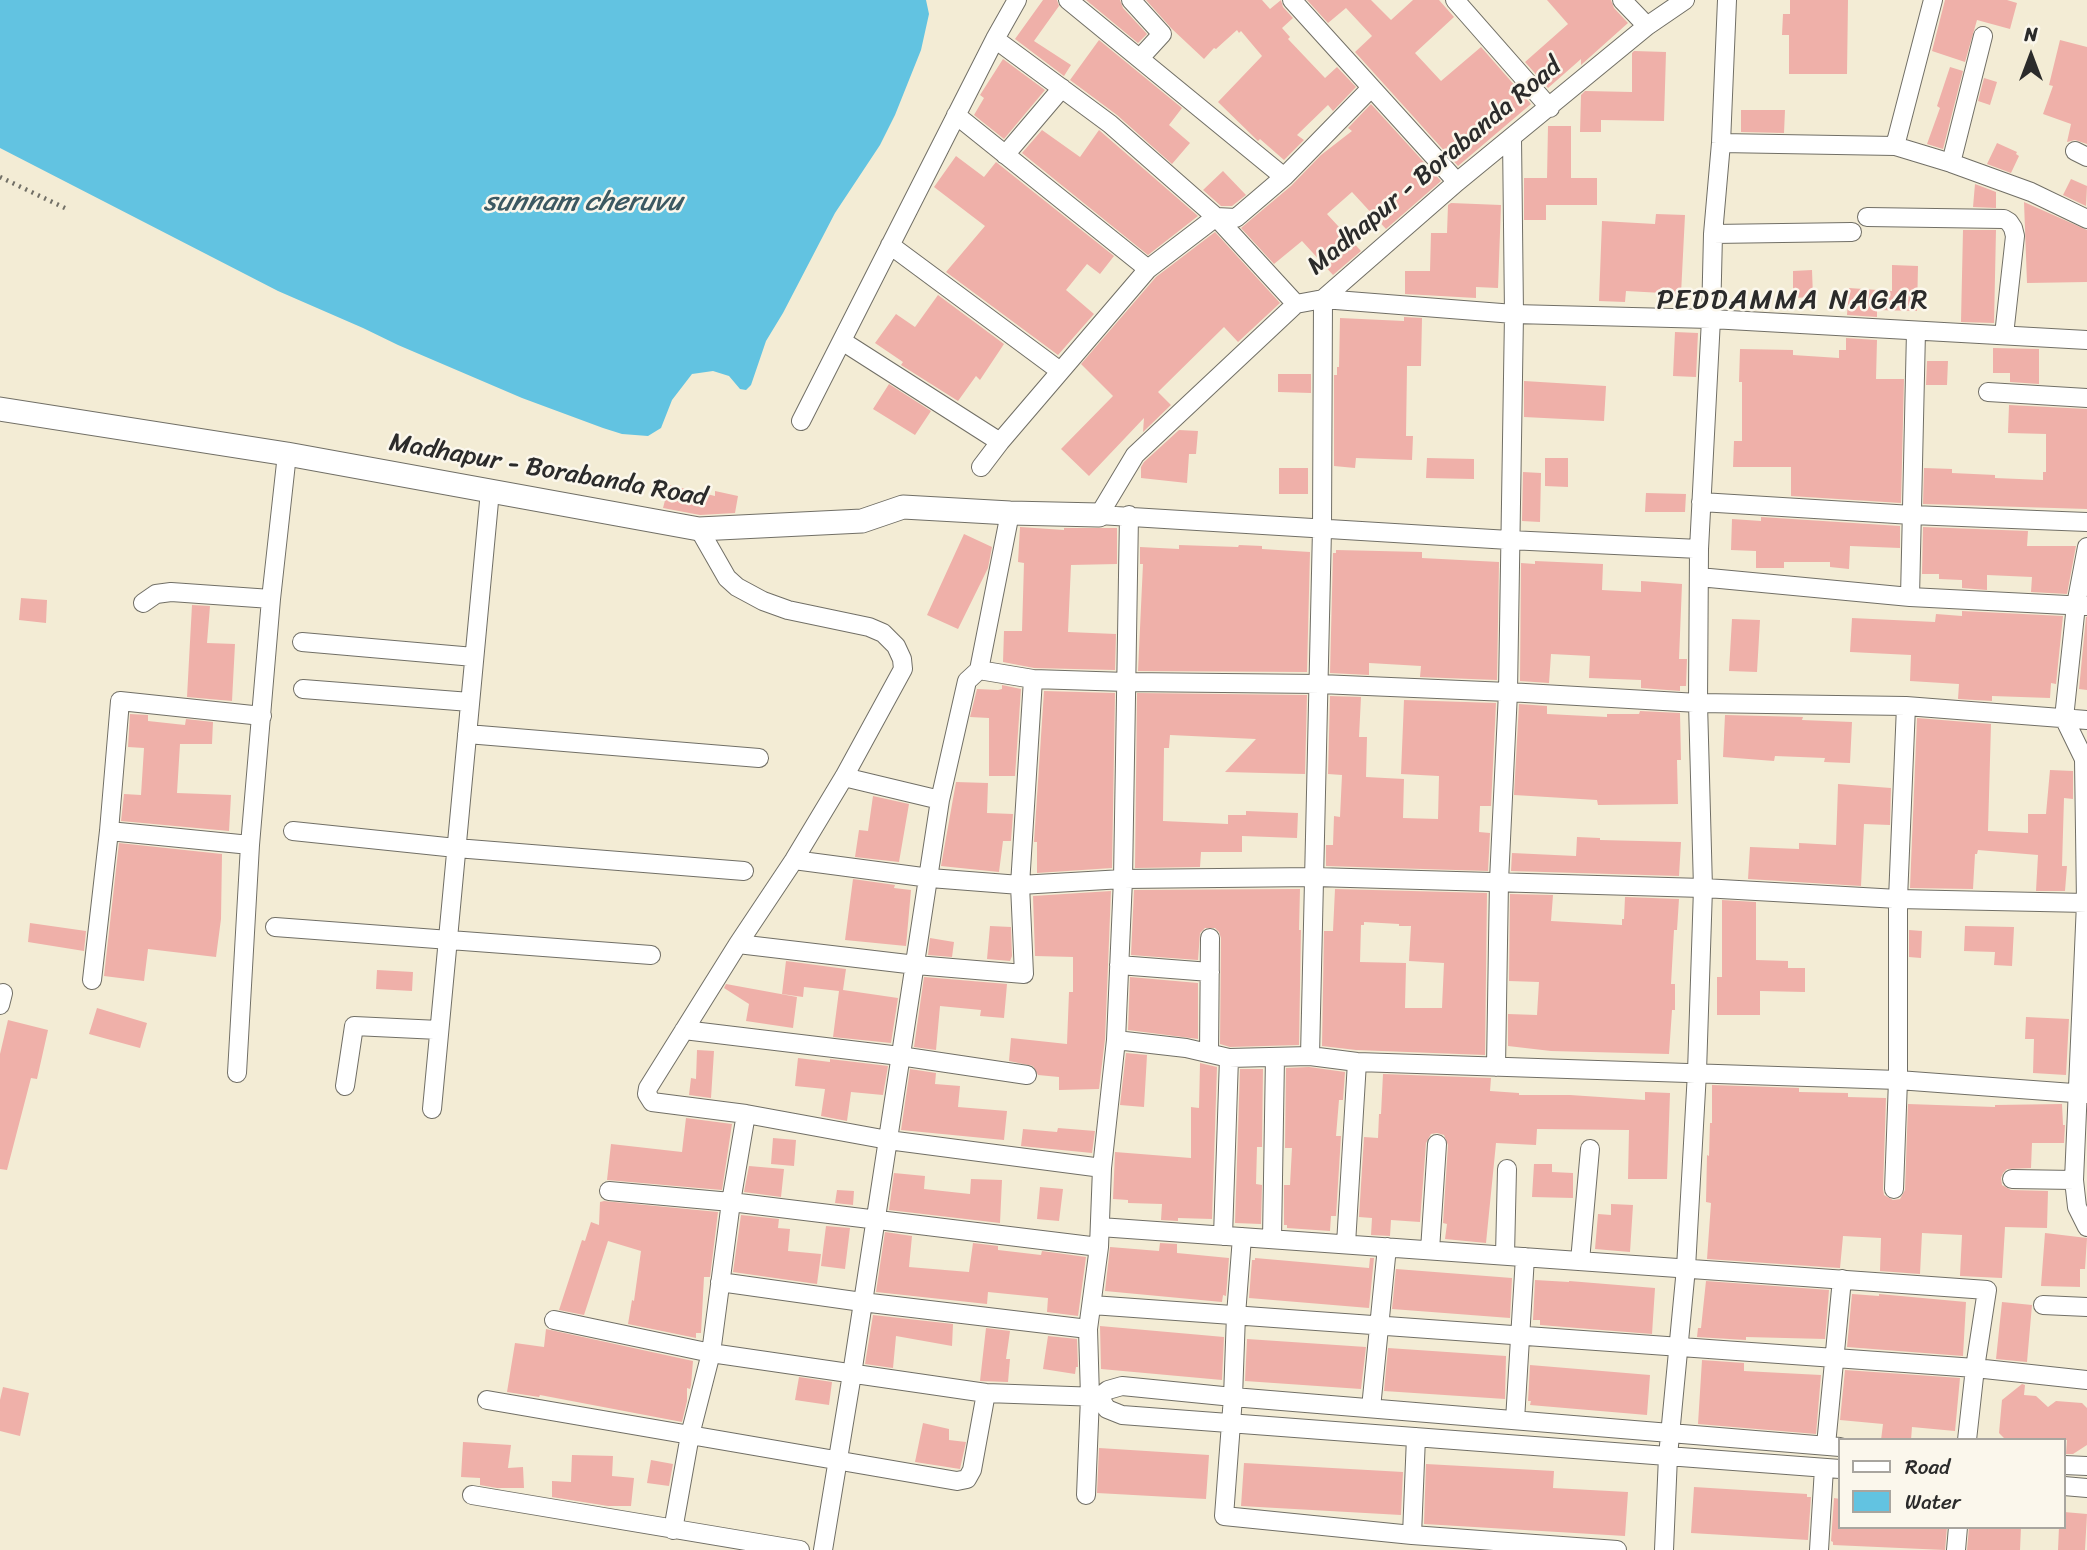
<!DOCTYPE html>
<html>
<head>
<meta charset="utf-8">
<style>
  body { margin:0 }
  #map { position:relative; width:2087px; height:1550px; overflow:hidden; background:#f3ecd5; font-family:Sriracha,sans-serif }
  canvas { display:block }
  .legend { position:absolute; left:1838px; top:1438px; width:228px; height:91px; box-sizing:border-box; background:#fbf7ec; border:2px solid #a8a59f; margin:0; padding:9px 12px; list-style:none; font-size:21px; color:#2b2b2b }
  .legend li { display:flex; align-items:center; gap:14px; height:35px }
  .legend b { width:35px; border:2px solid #a8a59f }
  .north { position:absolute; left:1996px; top:21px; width:70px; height:70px; -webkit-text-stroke:5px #fbf7ec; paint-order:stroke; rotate:0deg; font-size:19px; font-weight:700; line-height:28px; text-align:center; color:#2b2b2b }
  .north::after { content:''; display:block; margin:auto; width:24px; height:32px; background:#2b2b2b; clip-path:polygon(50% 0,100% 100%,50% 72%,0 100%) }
</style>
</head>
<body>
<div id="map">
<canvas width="2087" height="1550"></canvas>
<ul class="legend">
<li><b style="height:9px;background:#fff"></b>Road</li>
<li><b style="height:19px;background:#62c3e1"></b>Water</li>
</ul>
<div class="north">N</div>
</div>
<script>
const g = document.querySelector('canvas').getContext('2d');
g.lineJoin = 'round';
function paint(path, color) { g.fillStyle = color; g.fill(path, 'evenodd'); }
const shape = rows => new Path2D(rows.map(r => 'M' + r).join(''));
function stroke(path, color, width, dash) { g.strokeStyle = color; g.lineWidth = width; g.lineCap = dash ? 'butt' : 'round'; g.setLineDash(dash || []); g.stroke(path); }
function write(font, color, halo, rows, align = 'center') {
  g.font = font + ' Sriracha,sans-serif'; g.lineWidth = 5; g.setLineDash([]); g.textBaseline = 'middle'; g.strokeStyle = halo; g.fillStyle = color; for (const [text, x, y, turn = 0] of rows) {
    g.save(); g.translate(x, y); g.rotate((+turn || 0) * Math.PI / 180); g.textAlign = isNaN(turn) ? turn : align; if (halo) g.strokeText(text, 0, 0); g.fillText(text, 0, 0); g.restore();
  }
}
paint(shape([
  [0,0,926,0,929,14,921,50,895,115,880,145,835,213,783,313,766,341,751,385,746,390,740,389,729,376,713,371,692,374,672,400,661,428,648,436,622,434,603,428,522,398,398,345,363,328,278,291,0,148]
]), '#62c3e1');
paint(shape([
  [1043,0,1057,0,1059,6,1034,41,1071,65,1064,76,1015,39],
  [1086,0,1120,0,1123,8,1147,34,1138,43],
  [1146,0,1262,0,1270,9,1281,0,1283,7,1293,18,1282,28,1290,37,1288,39,1325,78,1337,67,1356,87,1333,111,1328,105,1297,135,1304,140,1284,160,1260,139,1258,141,1218,102,1262,56,1241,31,1239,33,1237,30,1216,49,1214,48,1204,59,1172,29],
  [1307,0,1371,0,1391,20,1413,0,1439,0,1454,17,1415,53,1441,81,1481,47,1531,104,1458,166,1355,52,1372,36,1346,8,1328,23],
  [1547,0,1611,0,1614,8,1628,23,1581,65,1581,59,1548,88,1525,62,1568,24],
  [1790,0,1848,0,1847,74,1789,74,1789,35,1782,35,1783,14,1790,14],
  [1945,0,2007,0,2017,3,2010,29,1977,20,1965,62,1932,51],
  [1099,40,1182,108,1169,125,1190,143,1172,164,1117,115,1070,80],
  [2060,40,2087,47,2087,144,2075,140,2067,142,2071,124,2043,114,2053,86,2049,85],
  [1634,51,1666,52,1664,121,1601,120,1601,132,1580,132,1581,95,1585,91,1632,92,1632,53],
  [1003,59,1045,90,1004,139,974,115,984,98,980,95],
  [1950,67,1963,71,1943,149,1927,144,1940,108,1937,106],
  [1984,78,1997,82,1990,105,1978,101],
  [1371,104,1441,181,1386,229,1352,192,1327,214,1361,251,1333,275,1302,241,1274,264,1241,228,1291,186,1321,155,1352,131,1348,128],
  [1741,110,1785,110,1784,133,1741,132],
  [1548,126,1571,126,1571,178,1597,178,1597,205,1546,205,1546,220,1524,220,1524,178,1547,178],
  [1042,130,1080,157,1099,130,1198,216,1148,255,1022,153],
  [1997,143,2017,152,2016,154,2019,156,2011,173,1987,164],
  [956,156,984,177,996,162,1114,256,1100,274,1087,264,1066,290,1094,314,1058,355,946,272,985,226,934,187],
  [1223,171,1246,195,1232,206,1221,206,1203,190],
  [2071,179,2087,186,2086,206,2063,195],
  [1975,184,1996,192,1996,208,1973,207],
  [2024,202,2087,230,2087,282,2027,283],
  [1451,203,1501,205,1498,288,1476,287,1476,298,1405,294,1405,271,1430,271,1431,233,1447,233,1448,205],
  [1656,214,1685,215,1681,294,1626,291,1625,302,1599,301,1602,221,1655,224],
  [1963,230,1996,230,1994,323,1961,322],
  [1215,232,1280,303,1238,342,1224,327,1158,392,1171,405,1143,432,1144,418,1089,476,1061,449,1113,396,1081,364,1156,277],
  [1892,265,1918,266,1917,311,1877,310,1877,317,1847,315,1849,288,1892,291],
  [1812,270,1813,297,1793,298,1793,271],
  [938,295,1004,344,980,380,976,376,958,401,901,365,903,362,875,343,896,314,915,327],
  [1404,317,1422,318,1421,366,1407,366,1406,436,1413,436,1412,460,1356,458,1355,468,1334,466,1334,375,1337,375,1337,367,1339,367,1340,318,1404,321],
  [1675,332,1698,333,1696,377,1673,376],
  [1846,338,1877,340,1876,379,1904,379,1901,503,1791,496,1791,467,1733,467,1734,441,1742,441,1742,382,1739,382,1740,349,1793,350,1793,355,1839,358,1839,350,1846,350],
  [1993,348,2039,349,2039,384,2010,382,2010,373,1993,373],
  [1927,361,1948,361,1947,385,1926,385],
  [1278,374,1311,374,1311,393,1278,392],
  [1524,381,1606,386,1604,421,1524,417],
  [889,384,931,411,915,435,873,409],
  [2009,405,2087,409,2087,509,1923,504,1924,468,1952,469,1952,473,1995,475,1995,478,2043,480,2043,472,2046,472,2046,434,2008,433],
  [1179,430,1198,431,1196,454,1189,454,1187,483,1141,478,1141,467,1144,462],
  [1427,458,1474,459,1474,479,1426,478],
  [1545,458,1568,458,1568,487,1545,486],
  [1279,468,1308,468,1308,494,1279,494],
  [1523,472,1541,473,1540,522,1522,521],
  [669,485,715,496,715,491,738,496,735,513,700,515,663,508],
  [1646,493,1686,494,1685,512,1645,512],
  [1761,517,1900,526,1900,548,1850,546,1849,569,1830,567,1830,562,1784,562,1784,568,1756,568,1756,551,1731,550,1732,519,1761,521],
  [1020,527,1064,530,1064,528,1117,528,1117,564,1071,565,1068,632,1116,634,1115,670,1034,668,1003,662,1004,631,1022,631,1024,563,1018,562],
  [1923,527,2028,531,2027,546,2076,546,2067,594,2031,592,2032,577,1987,575,1987,590,1962,588,1962,580,1939,579,1939,574,1922,574],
  [964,534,992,547,988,568,958,629,927,615],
  [1179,545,1238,547,1239,545,1262,546,1262,549,1310,552,1307,672,1138,671,1143,564,1140,564,1140,547,1179,549],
  [1336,550,1422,552,1422,558,1499,562,1497,680,1420,677,1421,666,1369,663,1369,675,1330,673,1333,553,1336,553],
  [1535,561,1603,564,1602,590,1641,592,1641,581,1682,584,1679,659,1687,659,1686,686,1680,686,1680,691,1641,688,1641,680,1589,678,1590,656,1551,654,1549,683,1520,681,1521,563,1535,564],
  [21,598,47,600,46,623,19,620],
  [192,605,210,606,207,643,235,644,232,701,187,697],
  [1962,611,2063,616,2056,684,2051,683,2050,698,1992,696,1992,701,1958,699,1959,684,1910,681,1911,655,1850,652,1852,618,1935,622,1936,614,1962,616],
  [2086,617,2087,617,2087,690,2079,689],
  [1732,619,1760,620,1757,672,1729,671],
  [1002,685,1021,689,1015,776,989,776,989,718,970,717,977,689,998,690,1002,689],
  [1044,691,1115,693,1112,868,1037,873,1037,842,1034,842],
  [1137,693,1307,695,1305,774,1225,772,1256,739,1170,735,1169,748,1164,748,1163,821,1228,824,1228,815,1246,815,1246,811,1298,813,1297,838,1242,836,1242,852,1201,852,1200,867,1135,868],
  [1330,696,1361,697,1359,737,1367,737,1366,777,1404,779,1403,818,1438,819,1439,776,1401,774,1404,700,1496,703,1491,806,1480,806,1479,832,1490,833,1488,871,1326,866,1326,845,1333,845,1334,816,1340,817,1342,775,1328,774],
  [1519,704,1547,706,1547,714,1607,717,1607,714,1639,714,1640,711,1680,713,1681,760,1677,760,1678,804,1598,805,1597,800,1514,795],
  [130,714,148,715,148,721,185,725,186,719,213,722,212,744,180,744,177,793,231,795,229,831,121,821,124,794,141,795,144,748,128,747],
  [1725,715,1803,717,1802,720,1852,722,1850,763,1824,762,1825,758,1775,756,1774,761,1723,757],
  [1917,718,1991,724,1988,831,2028,833,2028,814,2046,814,2050,770,2073,771,2073,799,2064,798,2062,866,2067,866,2065,891,2036,891,2038,855,1978,850,1977,854,1975,854,1973,889,1910,888],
  [956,782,988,783,987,813,1013,814,1011,841,1003,841,999,872,941,866],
  [1838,784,1891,788,1890,825,1864,824,1861,886,1748,879,1750,847,1799,849,1799,843,1836,845],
  [873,796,909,804,899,862,855,857,859,830,868,831],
  [1577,837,1600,838,1600,840,1681,842,1679,876,1511,871,1512,853,1576,856],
  [119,843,222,854,221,919,216,957,148,949,144,981,104,976],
  [853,879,895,885,894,888,911,890,906,946,845,940],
  [1300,889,1299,930,1301,930,1299,1045,1230,1047,1220,1044,1221,938,1219,932,1215,928,1205,928,1200,933,1198,960,1131,955,1134,890],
  [1335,889,1487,893,1485,1055,1356,1050,1322,1046,1324,931,1333,931],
  [1364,922,1399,924,1399,926,1411,926,1409,961,1444,963,1442,1008,1405,1008,1406,963,1360,962,1361,925,1364,925],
  [1111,891,1105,1039,1099,1089,1059,1090,1059,1077,1038,1075,1033,1066,1009,1061,1011,1038,1067,1044,1069,992,1073,992,1073,957,1035,956,1033,896],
  [1510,894,1553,895,1551,921,1622,925,1622,919,1624,919,1625,897,1679,899,1677,930,1674,930,1671,984,1675,984,1675,1010,1672,1010,1669,1054,1551,1051,1508,1046,1508,1014,1537,1015,1539,982,1509,981],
  [1722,900,1756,902,1756,960,1788,961,1788,968,1805,968,1805,992,1760,991,1760,1015,1717,1015,1717,977,1722,977],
  [30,923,86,931,84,951,28,942],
  [990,926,1011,927,1012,956,1010,961,987,959],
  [1965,926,2014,927,2012,966,1994,965,1995,952,1964,951],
  [1909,930,1922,931,1921,958,1909,957],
  [930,938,954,942,952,957,928,955],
  [786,961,846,969,843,990,898,998,891,1043,833,1037,839,991,804,987,803,997,782,994],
  [377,970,413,972,412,991,376,989],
  [924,977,1007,984,1004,1018,980,1016,981,1010,940,1006,936,1050,914,1047],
  [1130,977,1198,983,1198,1039,1128,1030],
  [726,984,797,997,793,1028,746,1021,749,1004,724,988],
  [97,1008,147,1023,140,1048,89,1034],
  [2026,1017,2069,1019,2066,1075,2033,1073,2034,1039,2025,1039],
  [8,1020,48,1030,37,1079,31,1078,7,1170,0,1169,0,1054],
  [697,1050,714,1051,711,1098,689,1095,691,1078,696,1079],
  [1126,1053,1147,1055,1144,1107,1120,1105],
  [798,1058,830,1062,830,1059,888,1066,883,1095,851,1092,847,1121,821,1116,825,1089,795,1086],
  [1200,1063,1217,1067,1212,1219,1178,1218,1178,1221,1161,1220,1162,1204,1128,1203,1128,1200,1113,1199,1115,1152,1191,1158,1191,1107,1199,1108],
  [1309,1067,1345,1072,1343,1100,1339,1100,1336,1136,1341,1136,1336,1216,1331,1216,1330,1231,1287,1228,1287,1225,1284,1225,1284,1185,1290,1185,1292,1148,1285,1148,1286,1068],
  [910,1069,936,1073,935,1084,960,1086,958,1107,1007,1111,1004,1140,901,1130],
  [1240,1069,1263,1069,1262,1147,1257,1147,1256,1184,1262,1185,1261,1224,1235,1223],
  [1383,1074,1491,1078,1490,1091,1519,1093,1519,1095,1570,1095,1645,1100,1645,1092,1670,1093,1667,1179,1628,1179,1629,1130,1537,1129,1536,1145,1496,1143,1486,1243,1445,1239,1447,1224,1443,1223,1448,1145,1444,1135,1437,1133,1431,1134,1426,1143,1420,1222,1391,1220,1390,1236,1371,1235,1372,1218,1359,1217,1364,1137,1378,1138,1379,1114,1381,1114],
  [1712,1085,1799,1088,1799,1092,1848,1093,1848,1097,1886,1098,1883,1189,1884,1195,1893,1200,1900,1199,1905,1190,1908,1104,1995,1107,1995,1105,2062,1104,2063,1125,2065,1125,2064,1143,2032,1143,2031,1168,2007,1169,2003,1173,2001,1178,2002,1185,2011,1190,2048,1191,2047,1228,2005,1227,2002,1278,1960,1276,1962,1235,1922,1233,1920,1274,1880,1271,1881,1238,1843,1236,1840,1268,1707,1259,1711,1203,1706,1202,1707,1155,1709,1156,1710,1123,1712,1123],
  [686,1118,732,1124,722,1190,607,1180,611,1144,682,1152],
  [1058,1128,1095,1131,1092,1153,1021,1146,1023,1129,1057,1132],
  [773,1138,796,1140,794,1166,771,1164],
  [1534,1164,1552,1164,1552,1172,1573,1173,1573,1198,1532,1197],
  [749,1166,784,1169,781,1197,744,1192],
  [894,1173,925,1176,924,1189,970,1194,971,1179,1002,1180,1000,1223,889,1210],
  [1040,1187,1063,1189,1059,1221,1037,1219],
  [837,1190,854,1191,853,1205,835,1203],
  [604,1201,718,1212,710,1277,704,1277,701,1333,696,1333,696,1338,628,1324,632,1300,634,1301,641,1251,608,1241,584,1315,559,1310,582,1240,585,1241,591,1222,599,1225,600,1202],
  [1611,1204,1633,1205,1630,1252,1595,1249,1598,1214,1611,1215],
  [741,1215,779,1219,778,1228,790,1229,788,1251,821,1254,817,1284,733,1272],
  [826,1226,850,1228,845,1269,821,1266],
  [885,1232,912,1236,909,1267,969,1272,973,1243,998,1246,998,1250,1041,1255,1042,1251,1086,1257,1078,1316,1047,1312,1048,1298,988,1292,987,1304,876,1292],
  [2045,1233,2087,1238,2085,1269,2080,1269,2080,1287,2041,1286],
  [1160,1243,1177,1244,1177,1253,1229,1258,1226,1296,1223,1295,1222,1302,1105,1291,1110,1247,1159,1251],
  [1255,1258,1369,1268,1370,1258,1374,1258,1369,1308,1249,1298,1252,1260,1255,1260],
  [1396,1269,1512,1278,1510,1318,1392,1309],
  [1535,1280,1569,1282,1569,1281,1655,1288,1652,1334,1540,1325,1540,1320,1533,1320],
  [1706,1281,1829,1290,1825,1339,1746,1337,1746,1340,1697,1337,1698,1328,1701,1328],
  [1852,1294,1879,1296,1879,1294,1966,1302,1963,1356,1847,1347],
  [2002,1302,2032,1305,2027,1362,1996,1359],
  [873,1315,953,1324,952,1346,896,1336,893,1368,865,1364],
  [1100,1326,1224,1337,1222,1380,1101,1369],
  [986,1328,1010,1331,1006,1359,1010,1359,1008,1382,980,1381],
  [546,1329,693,1361,691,1385,690,1389,687,1388,687,1401,682,1422,540,1395,539,1397,507,1392,515,1343,544,1347],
  [1048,1336,1077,1339,1078,1367,1076,1367,1075,1374,1043,1369],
  [1247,1339,1366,1347,1361,1389,1245,1381],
  [1388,1348,1506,1356,1505,1399,1384,1391],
  [1702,1360,1744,1363,1744,1371,1821,1375,1816,1434,1698,1424],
  [1530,1365,1650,1375,1647,1415,1530,1405,1531,1401,1528,1401],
  [1845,1370,1960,1378,1955,1431,1912,1427,1911,1440,1881,1440,1883,1424,1840,1420],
  [799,1377,832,1382,829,1405,795,1400],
  [2022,1384,2025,1385,2024,1395,2036,1396,2048,1407,2056,1401,2082,1403,2087,1408,2087,1445,2073,1454,2066,1454,2067,1440,2006,1440,1999,1433,2002,1400],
  [3,1387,29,1393,20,1436,0,1431,0,1400],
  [923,1423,949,1429,949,1440,966,1442,960,1469,915,1462],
  [463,1442,511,1445,508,1468,523,1467,524,1488,497,1488,480,1485,480,1478,461,1477],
  [1099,1448,1209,1455,1206,1499,1097,1493],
  [572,1455,613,1456,612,1476,634,1478,631,1506,608,1506,552,1497,552,1481,571,1482],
  [651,1460,673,1464,669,1486,647,1483],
  [1244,1463,1403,1472,1401,1515,1241,1506],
  [1426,1464,1554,1471,1553,1488,1628,1492,1625,1536,1424,1524],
  [1694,1487,1807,1494,1807,1497,1811,1497,1808,1540,1691,1533],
  [1834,1498,1840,1499,1840,1527,1947,1527,1945,1550,1833,1545,1833,1542,1831,1541],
  [2064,1512,2087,1514,2085,1550,2058,1550,2059,1527,2064,1527],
  [1969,1527,2021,1527,2020,1550,1967,1550]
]), '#efb0a9');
const minor = shape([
  [1068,0,1284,177],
  [1131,0,1162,34,1140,58],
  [1292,0,1457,182],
  [1455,0,1550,108],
  [1622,0,1647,26],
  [1685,0,1647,26,1457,182,1323,299,1296,304,1135,455,1099,515,1509,540,1699,549],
  [995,39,1110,124,1216,217,1296,304],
  [956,115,1148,269],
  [1721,143,1895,146,1951,163,2031,192,2087,219],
  [1895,146,1933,0],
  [2075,151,2087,157],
  [1005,155,1062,88],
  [1951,163,1983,36],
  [1867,217,2004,219,2009,222,2013,228,2015,236,2004,335],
  [1713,234,1852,232],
  [890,245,1060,371],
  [842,341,1000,442],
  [1988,392,2087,398],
  [801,421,995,39,1017,0],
  [981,467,1000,442,1148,269,1216,217,1236,218,1284,177,1371,88],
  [1701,502,1912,515,2087,522],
  [1010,513,979,670,1033,679,1127,682,1320,684,1508,692,1698,703,1906,706,2087,720],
  [699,529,727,578,737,587,763,601,788,610,869,627,883,633,896,646,902,659,903,669,844,777,794,860,738,944,648,1088,647,1094,652,1102,746,1114,888,1140,1102,1168],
  [2087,547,2076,605,2064,718,2084,759,2086,903,2074,1180,2077,1207,2087,1227],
  [1699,577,1910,597,2087,606],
  [1910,597,1916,331],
  [143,603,156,594,171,592,271,599],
  [302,642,474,657],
  [303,689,470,702],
  [467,734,759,758],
  [844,777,940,800],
  [109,831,250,845],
  [293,831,456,848,744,871],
  [794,860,930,878,1020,885,1123,879,1315,877,1703,888,1898,899,2087,903],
  [275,927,651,955],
  [738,944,916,965,1024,974,1020,885,1033,679],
  [1119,965,1210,972],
  [92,980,109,831,120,701,262,716],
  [0,1005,3,993],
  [684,1030,900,1056,1027,1075],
  [1116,1040,1186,1048,1229,1058,1310,1056,1357,1062,1898,1080,2087,1094],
  [1209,1053,1210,938],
  [1310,1056,1322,529,1323,299,1514,314,1711,319,2087,340],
  [1496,1067,1499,881,1508,692,1514,314,1512,137],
  [237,1073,250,845,271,599,287,454],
  [345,1086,354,1026,439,1030],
  [432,1109,490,491],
  [746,1114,731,1202,711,1353,986,1393,1099,1397,1108,1390,1122,1386,1233,1397,1840,1447],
  [2012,1179,2074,1180],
  [1894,1189,1898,1080,1898,899,1906,706],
  [609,1191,731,1202,1099,1247],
  [1100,1227,1987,1290,1975,1368,1967,1440],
  [1223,1236,1229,1058],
  [1242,1237,1236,1315,1233,1397,1224,1516,1412,1535,1617,1550],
  [1272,1239,1275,1057],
  [1346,1244,1357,1062],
  [1430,1250,1437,1144],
  [1505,1255,1507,1169],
  [1580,1261,1590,1149],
  [720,1282,862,1302,1088,1329],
  [1092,1305,1975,1368,2087,1380],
  [2043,1305,2087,1307],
  [554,1320,711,1353,690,1435,673,1530],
  [1099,1397,1107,1409,1122,1415,1840,1469],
  [487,1400,957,1481,967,1479,972,1470,986,1393],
  [1371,1408,1387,1247],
  [1515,1420,1525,1257],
  [1826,1445,1842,1279],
  [2064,1465,2087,1466],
  [2064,1486,2087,1488],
  [472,1495,800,1550],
  [1086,1495,1090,1397,1088,1329,1099,1247,1102,1168,1116,1040,1123,879,1129,515],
  [1412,1535,1416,1437],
  [823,1550,852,1374,940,800,967,681,979,670],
  [1664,1550,1668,1456,1686,1268,1697,1072,1703,888,1698,703,1699,549,1711,319,1713,234,1721,143,1727,0],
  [1819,1550,1824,1468],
  [1956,1550,1958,1527]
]);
const tertiary = shape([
  [0,409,287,454,699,529,862,521,903,507,1010,513,1099,515]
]);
stroke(minor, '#716f66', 20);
stroke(tertiary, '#716f66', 25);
stroke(shape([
  [0,177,67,209]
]), '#716f66', 4.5, [2, 5]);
stroke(minor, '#fff', 18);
stroke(tertiary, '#fff', 23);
write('26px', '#2b2b2b', '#fbf7ec', [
  ["Madhapur - Borabanda Road",1435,167,-40],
  ["Madhapur - Borabanda Road",548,471,10]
]);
write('italic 28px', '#3c5962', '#fbf7ec', [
  ["sunnam cheruvu",583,203]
]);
g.letterSpacing = '2px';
write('28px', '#2b2b2b', '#fbf7ec', [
  ["PEDDAMMA NAGAR",1793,301]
]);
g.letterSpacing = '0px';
</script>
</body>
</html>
